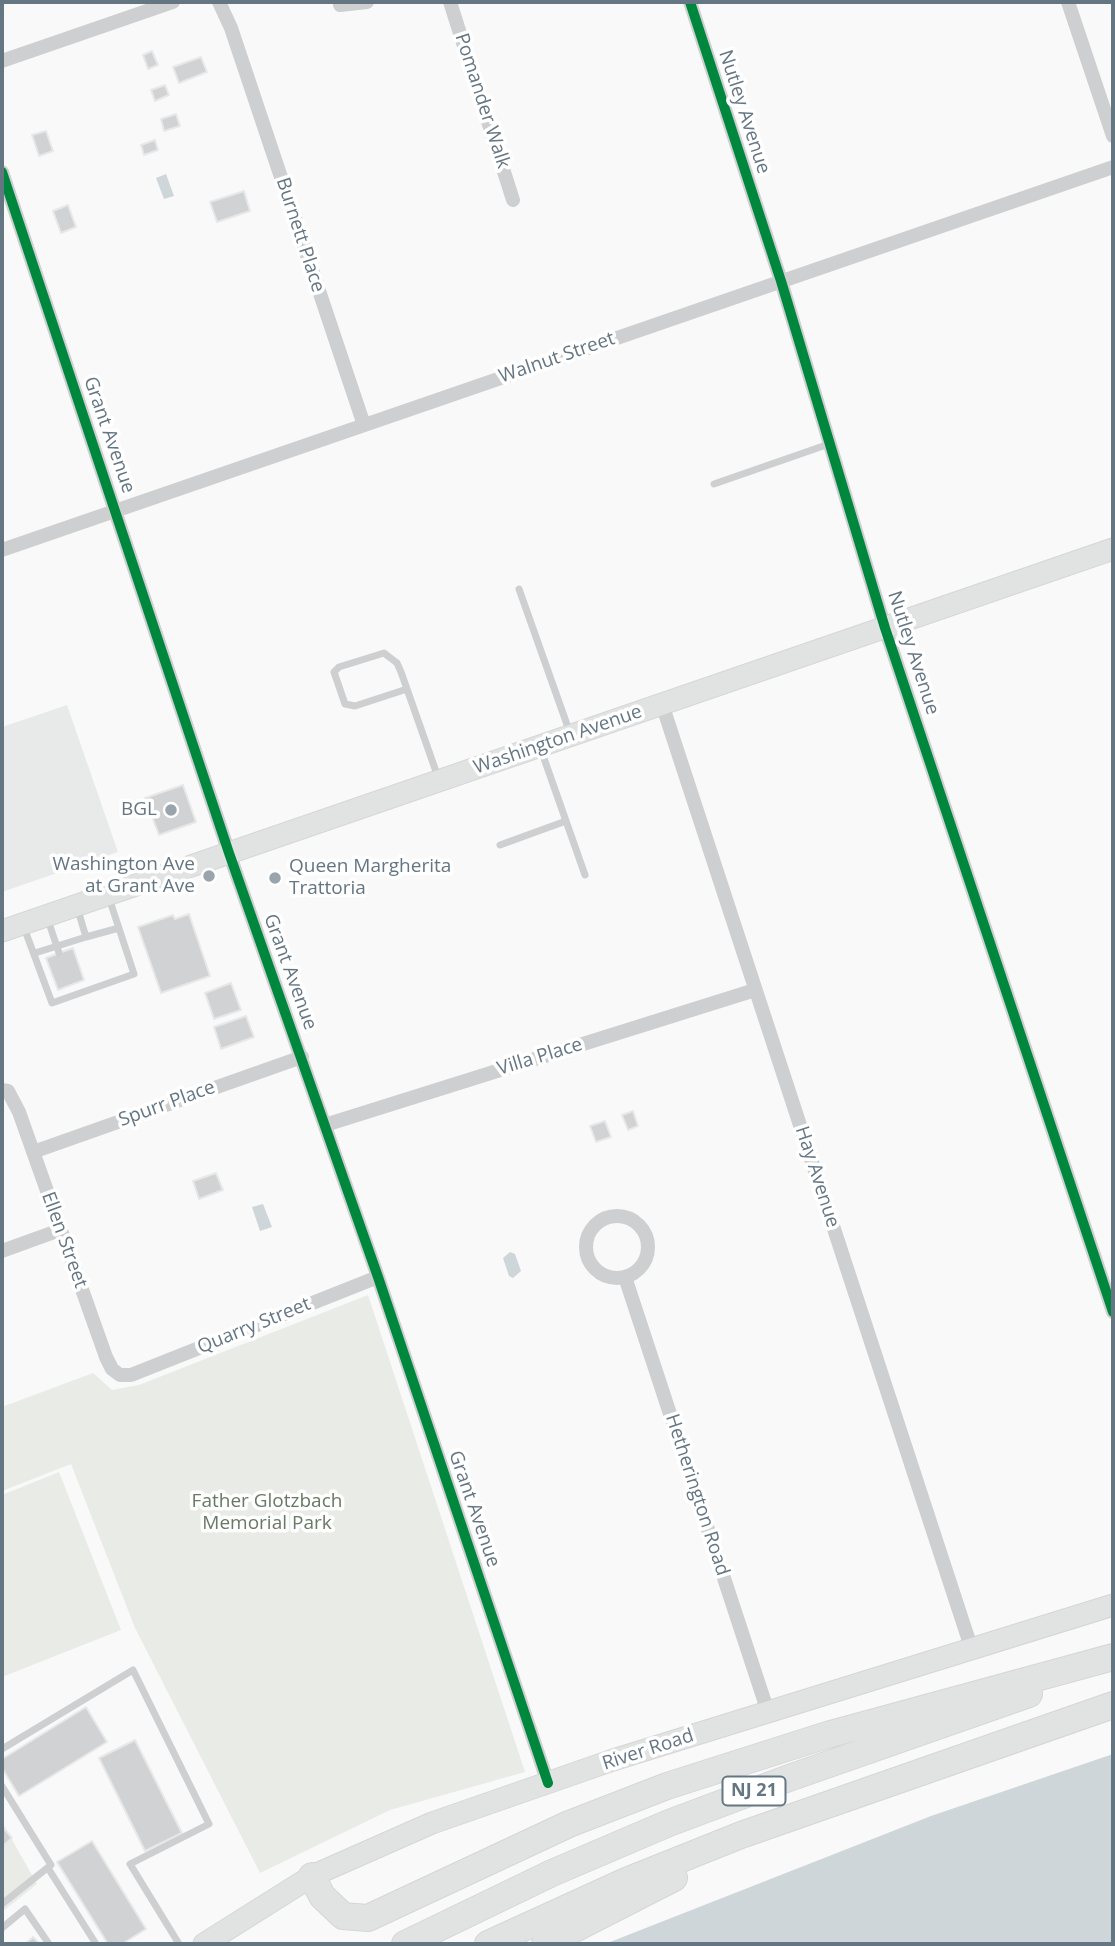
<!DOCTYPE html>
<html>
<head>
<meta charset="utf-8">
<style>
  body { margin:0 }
  #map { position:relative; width:1115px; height:1946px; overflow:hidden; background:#f9f9f9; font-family:"Open Sans",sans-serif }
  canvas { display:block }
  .frame { position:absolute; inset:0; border:4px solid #657683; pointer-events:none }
</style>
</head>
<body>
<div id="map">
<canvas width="1115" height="1946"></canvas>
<div class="frame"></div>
</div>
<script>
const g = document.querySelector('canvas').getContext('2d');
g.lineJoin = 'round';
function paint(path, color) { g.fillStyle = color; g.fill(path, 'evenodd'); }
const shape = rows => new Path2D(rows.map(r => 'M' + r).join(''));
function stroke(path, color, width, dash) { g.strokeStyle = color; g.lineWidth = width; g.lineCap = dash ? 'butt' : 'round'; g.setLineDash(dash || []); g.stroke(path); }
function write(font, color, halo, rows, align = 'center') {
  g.font = font + ' "Open Sans",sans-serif'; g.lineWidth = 7; g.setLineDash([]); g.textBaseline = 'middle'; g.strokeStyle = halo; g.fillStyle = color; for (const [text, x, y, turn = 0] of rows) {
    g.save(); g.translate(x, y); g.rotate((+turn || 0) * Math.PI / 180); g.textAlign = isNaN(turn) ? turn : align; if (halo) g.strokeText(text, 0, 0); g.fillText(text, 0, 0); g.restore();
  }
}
paint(shape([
  [67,705,118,852,2,892,2,727]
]), '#e8e9e9');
paint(shape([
  [368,1295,525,1772,390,1810,260,1873,135,1628,71,1464,2,1491,2,1407,93,1373,112,1390,139,1385],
  [59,1472,121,1630,2,1677,2,1495],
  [2,1822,37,1884,2,1912]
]), '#e8ebe6');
paint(shape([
  [166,174,174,196,164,199,156,178],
  [263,1204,272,1227,260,1231,252,1207],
  [510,1252,515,1254,521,1271,513,1278,509,1276,503,1258],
  [1113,1754,1113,1944,605,1944,931,1816]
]), '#ced6d9');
const building = shape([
  [152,51,158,65,148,69,143,55,152,51],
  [201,57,207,72,179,83,173,67,201,57],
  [165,85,169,95,155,101,151,90,165,85],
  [176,114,180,126,164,131,161,119,176,114],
  [46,131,53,151,39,156,32,135,46,131],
  [155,140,158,150,144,155,141,145,155,140],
  [244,191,250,211,217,222,210,202,244,191],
  [68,205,76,227,61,233,53,211,68,205],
  [183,785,196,822,159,835,145,798,183,785],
  [189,914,210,976,161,993,138,927,173,915,175,919,189,914],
  [73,948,84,980,58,990,46,958,73,948],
  [231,983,241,1010,214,1019,205,993,231,983],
  [246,1016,254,1037,221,1049,214,1027,246,1016],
  [633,1111,638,1126,628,1130,622,1115,633,1111],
  [605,1121,611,1137,596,1142,590,1126,605,1121],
  [216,1173,223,1190,199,1199,193,1181,216,1173],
  [86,1707,107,1742,19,1796,2,1768,2,1759,86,1707],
  [135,1740,182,1833,145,1851,99,1758,135,1740],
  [2,1826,12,1838,2,1847,2,1826],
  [92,1841,146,1929,122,1944,108,1944,57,1862,92,1841],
  [33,1937,40,1944,25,1944,33,1937]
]);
paint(building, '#d0d2d3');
stroke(building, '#e8e8e8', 2);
const secondary = shape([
  [2,931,1113,549],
  [204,1944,312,1876,432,1823,613,1760,1113,1605]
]);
const highway = shape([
  [312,1876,322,1896,343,1916,368,1918,569,1824,667,1786,827,1735,1113,1657],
  [405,1944,552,1873,669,1823,789,1778,1029,1694],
  [488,1944,626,1881,741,1835,1113,1705],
  [545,1944,674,1878]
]);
stroke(secondary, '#d5d6d7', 23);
stroke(highway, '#d5d6d6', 28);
stroke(shape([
  [714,484,829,444],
  [519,589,570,733],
  [407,689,355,706,345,704,334,672,339,667,384,653,397,663,401,672,439,780],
  [540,747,585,875],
  [500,845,566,821],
  [77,907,86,937,119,928],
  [47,917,59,953],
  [23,925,52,1003,134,974,109,898],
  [35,953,86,937],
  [2,1749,133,1670,209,1824,130,1864,179,1944],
  [2,1786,51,1865,2,1904],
  [48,1868,96,1944],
  [2,1928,25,1909,49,1944]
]), '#cecfd0', 7);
stroke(shape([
  [219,2,231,28,364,425],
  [450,2,513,200],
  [690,2,781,281,885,628,1113,1312],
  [1068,2,1113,136],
  [340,5,367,2],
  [2,61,173,2],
  [2,172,229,853,378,1277,548,1783],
  [2,550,1113,167],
  [662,704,972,1650],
  [2,1090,8,1091,19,1112,106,1357,112,1369,120,1375,131,1375,378,1277],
  [325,1125,755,990],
  [33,1152,302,1057],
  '586 1247a31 31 0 1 1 62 0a31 31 0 1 1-62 0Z',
  [2,1251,60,1230],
  [625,1277,768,1712]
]), '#cecfd0', 14);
stroke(secondary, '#e1e2e2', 21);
stroke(highway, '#e1e2e2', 26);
stroke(shape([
  [690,2,781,281,885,628,1113,1312],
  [2,172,229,853,378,1277,548,1783]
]), '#00873e', 10);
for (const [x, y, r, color] of [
  [171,810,7,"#99a4ac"],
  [209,876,7,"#99a4ac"],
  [275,878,7,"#99a4ac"]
]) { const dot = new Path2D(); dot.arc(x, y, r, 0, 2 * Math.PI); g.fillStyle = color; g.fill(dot); stroke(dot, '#fff', 2.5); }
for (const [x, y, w] of [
  [754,1791,63]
]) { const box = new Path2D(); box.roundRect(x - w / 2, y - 14.5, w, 29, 5); g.fillStyle = '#fff'; g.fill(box); stroke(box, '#657683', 2); }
write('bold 18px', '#657683', null, [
  ["NJ 21",754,1791]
]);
write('19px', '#657683', '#fff', [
  ["Pomander Walk",482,101,72],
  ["Nutley Avenue",744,112,72],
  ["Burnett Place",300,235,72],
  ["Walnut Street",557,358,-19],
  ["Grant Avenue",109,435,71],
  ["Nutley Avenue",913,653,72],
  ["Washington Avenue",558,740,-19],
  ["Grant Avenue",290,972,70],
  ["Villa Place",540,1057,-17],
  ["Spurr Place",167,1104,-20],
  ["Hay Avenue",817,1177,72],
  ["Ellen Street",64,1240,70],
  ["Quarry Street",254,1326,-22],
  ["Hetherington Road",697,1495,72],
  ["Grant Avenue",474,1509,71],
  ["River Road",648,1750,-18]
]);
write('19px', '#657683', '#fff', [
  ["BGL",157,810],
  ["Washington Ave",195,865],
  ["at Grant Ave",195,887],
  ["Queen Margherita",289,867,"left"],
  ["Trattoria",289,889,"left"]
], 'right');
write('19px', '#687a64', '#fff', [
  ["Father Glotzbach",267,1502],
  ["Memorial Park",267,1524]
]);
</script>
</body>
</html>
